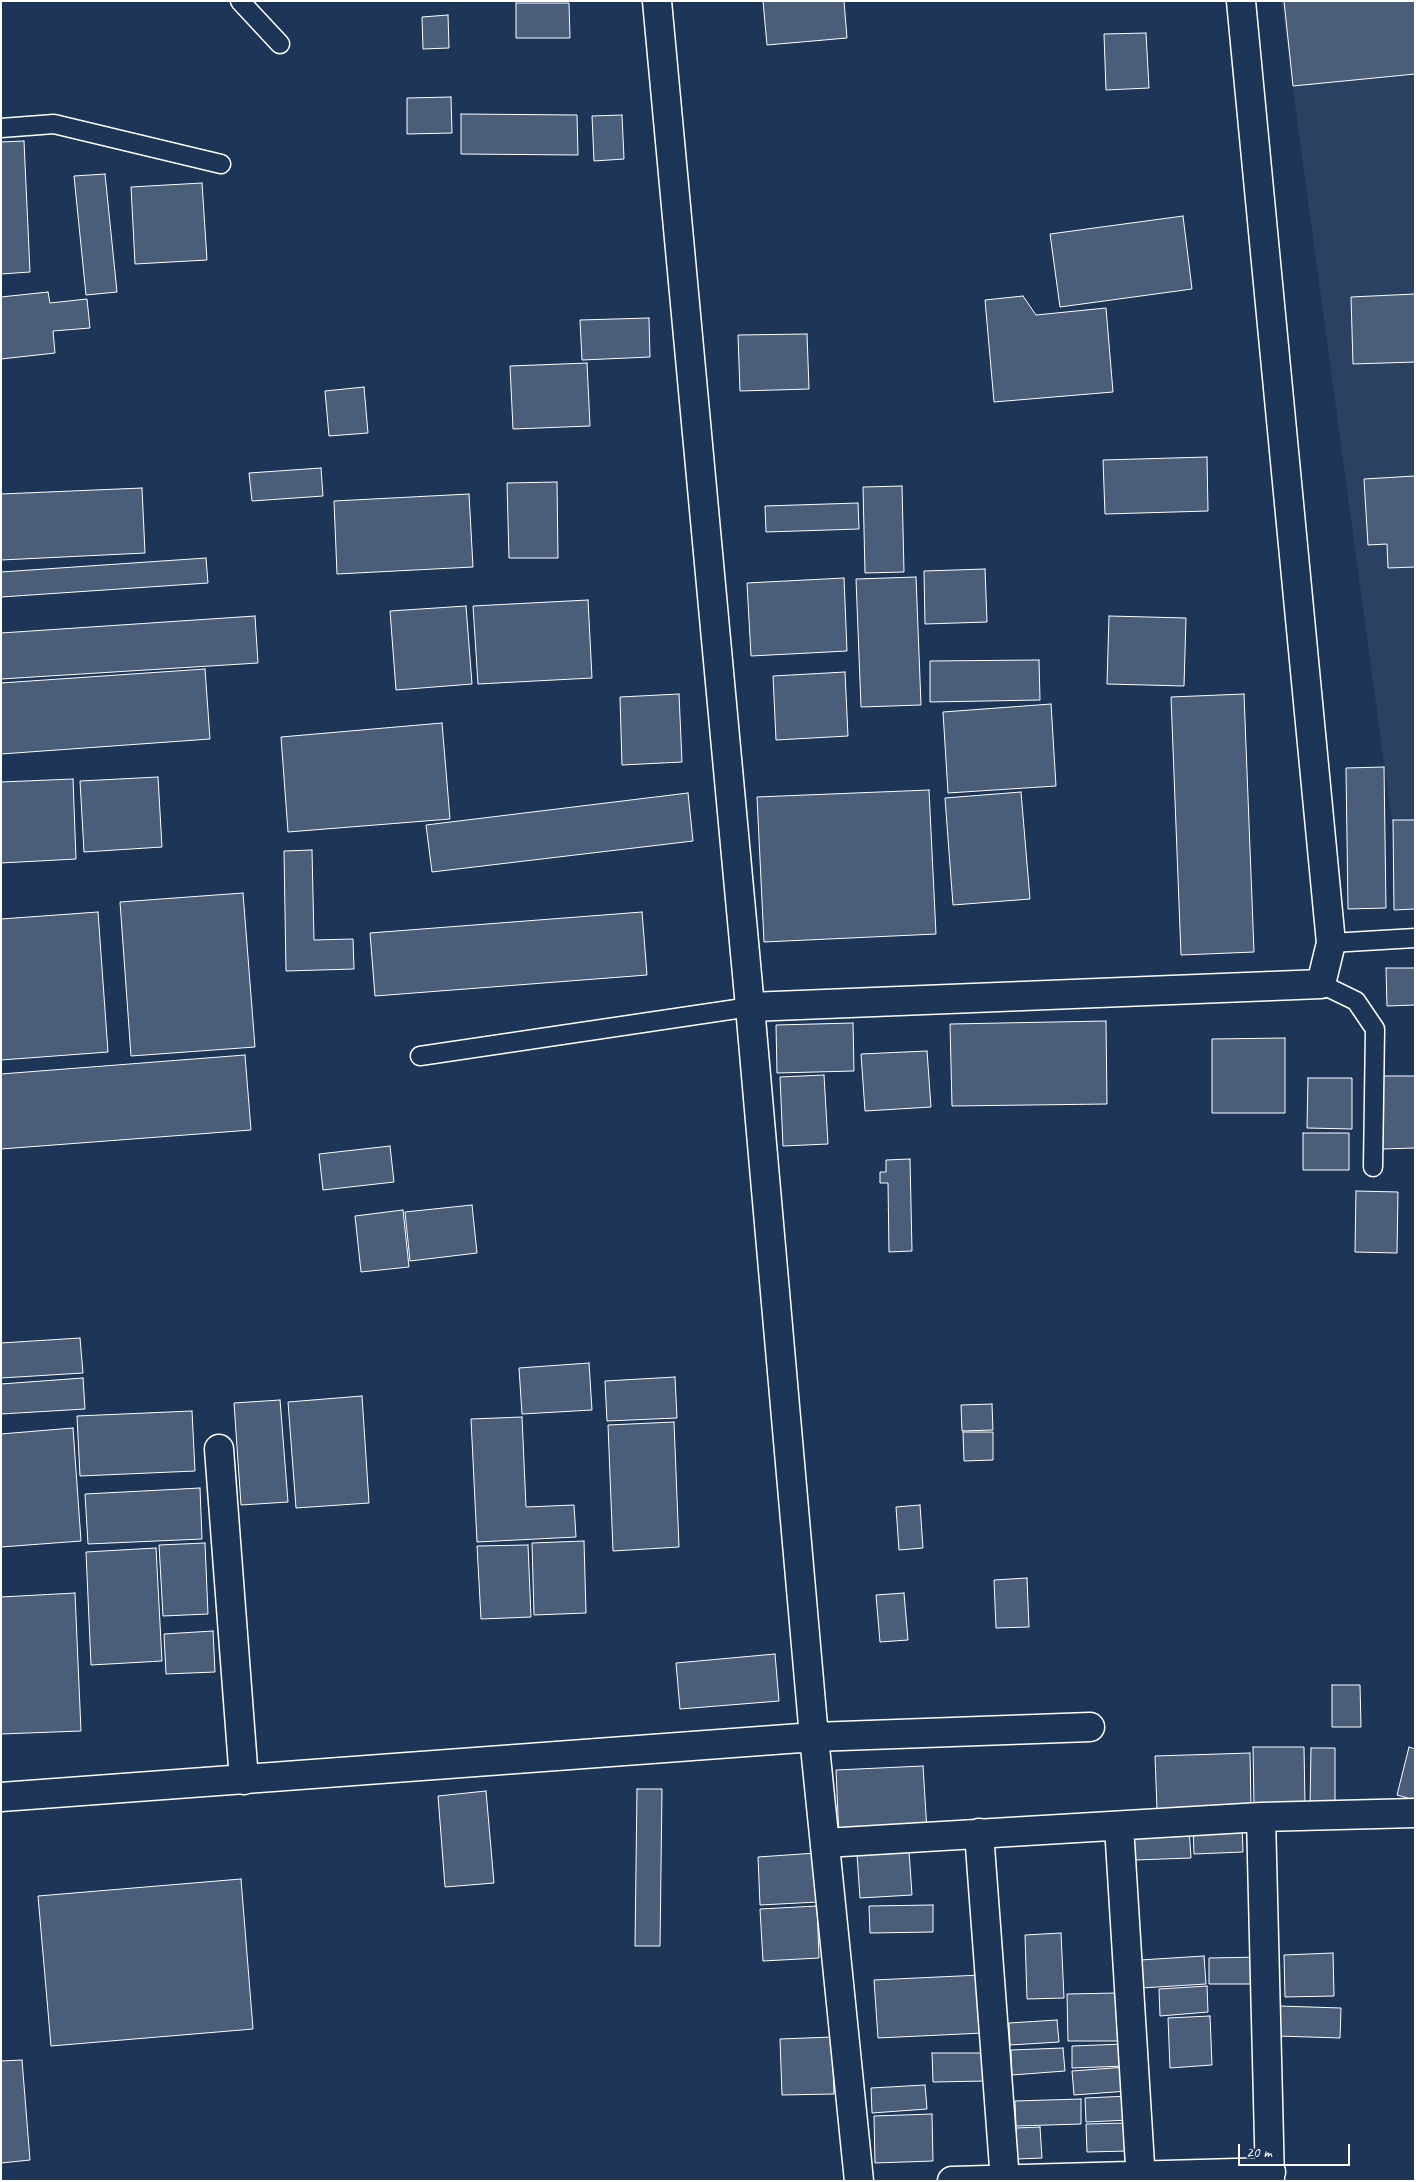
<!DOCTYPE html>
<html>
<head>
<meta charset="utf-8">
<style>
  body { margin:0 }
  #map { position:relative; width:1416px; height:2182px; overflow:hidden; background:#1d3557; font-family:Caveat,sans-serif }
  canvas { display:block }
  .frame { position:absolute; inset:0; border:2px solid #fff; pointer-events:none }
  .scale { position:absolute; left:1238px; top:2144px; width:112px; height:22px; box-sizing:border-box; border:2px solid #fff; border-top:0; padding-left:6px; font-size:15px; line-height:18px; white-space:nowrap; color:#fff; -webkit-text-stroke:4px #1d3557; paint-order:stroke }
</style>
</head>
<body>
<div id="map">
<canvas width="1416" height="2182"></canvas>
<div class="frame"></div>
<div class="scale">20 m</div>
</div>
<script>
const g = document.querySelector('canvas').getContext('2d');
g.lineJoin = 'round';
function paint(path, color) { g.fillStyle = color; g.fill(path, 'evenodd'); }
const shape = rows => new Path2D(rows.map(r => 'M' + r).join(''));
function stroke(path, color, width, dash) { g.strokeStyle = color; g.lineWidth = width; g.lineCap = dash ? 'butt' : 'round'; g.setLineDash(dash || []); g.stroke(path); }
paint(shape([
  [1281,1,1415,1,1415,829,1393,830]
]), '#2a4161');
const building = shape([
  [763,1,844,1,847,38,767,45,763,1],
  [1284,1,1415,1,1415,74,1293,86,1284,1],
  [516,3,569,3,570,38,516,38,516,3],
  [448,15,449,48,423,49,422,17,448,15],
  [1146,33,1149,88,1106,90,1104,34,1146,33],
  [451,97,452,133,407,134,407,98,451,97],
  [461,114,577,115,578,155,461,154,461,114],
  [622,115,624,159,594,161,592,116,622,115],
  [24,141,30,272,1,274,1,142,24,141],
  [105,174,117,292,86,295,74,176,105,174],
  [202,183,207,260,135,264,131,187,202,183],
  [1183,216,1192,289,1060,307,1050,234,1183,216],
  [48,292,50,303,87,299,90,328,53,331,55,353,1,359,1,297,48,292],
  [1415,294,1415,362,1353,364,1351,297,1415,294],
  [1023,296,1036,315,1106,308,1113,392,994,402,985,300,1023,296],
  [649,318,650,357,582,360,580,320,649,318],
  [807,334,809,389,740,391,738,335,807,334],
  [587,363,590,426,513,429,510,366,587,363],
  [364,387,368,433,329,436,325,391,364,387],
  [1207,457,1208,511,1105,514,1103,460,1207,457],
  [321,468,323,496,252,501,249,473,321,468],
  [1415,476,1415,567,1388,568,1387,544,1368,545,1364,479,1415,476],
  [557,482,558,558,509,558,507,483,557,482],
  [902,486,904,572,865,573,863,487,902,486],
  [142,488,145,553,1,560,1,494,142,488],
  [469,494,473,567,337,574,334,501,469,494],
  [858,503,859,529,766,532,765,506,858,503],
  [206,558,208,583,1,597,1,572,206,558],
  [985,569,987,622,925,624,924,571,985,569],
  [916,577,921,705,861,707,856,579,916,577],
  [844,578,847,651,751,656,747,583,844,578],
  [588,600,592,678,478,684,473,606,588,600],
  [466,606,472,684,396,690,390,611,466,606],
  [255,616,258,663,1,679,1,633,255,616],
  [1109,616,1186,618,1184,686,1107,684,1109,616],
  [1039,660,1040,700,930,702,930,661,1039,660],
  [205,669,210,739,1,754,1,683,205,669],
  [845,672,848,736,776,740,773,676,845,672],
  [679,694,682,762,622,765,620,697,679,694],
  [1244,694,1254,952,1181,955,1171,697,1244,694],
  [1051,704,1056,786,948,793,943,712,1051,704],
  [442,723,450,819,288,832,281,737,442,723],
  [1384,767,1386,908,1348,909,1346,768,1384,767],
  [158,777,162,847,84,852,80,781,158,777],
  [73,779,76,859,1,863,1,782,73,779],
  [929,790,936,934,764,942,757,797,929,790],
  [1021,792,1030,899,953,905,945,798,1021,792],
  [688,793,693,841,432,872,426,825,688,793],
  [1393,820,1415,820,1415,909,1394,910,1393,820],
  [312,850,314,940,353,939,354,969,286,971,284,851,312,850],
  [243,893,255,1047,131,1056,120,902,243,893],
  [98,912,108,1052,1,1060,1,919,98,912],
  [642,912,647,975,375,996,370,933,642,912],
  [1386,968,1415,968,1415,1005,1387,1006,1386,968],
  [1106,1021,1107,1104,952,1106,950,1024,1106,1021],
  [853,1023,854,1071,777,1073,776,1025,853,1023],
  [1285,1038,1285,1113,1212,1113,1212,1039,1285,1038],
  [927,1051,931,1107,865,1111,861,1054,927,1051],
  [245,1055,251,1130,1,1149,1,1074,245,1055],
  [824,1075,828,1144,783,1146,780,1077,824,1075],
  [1382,1076,1415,1076,1415,1148,1382,1149,1382,1076],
  [1308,1078,1352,1078,1352,1129,1307,1128,1308,1078],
  [1303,1133,1349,1133,1349,1170,1303,1170,1303,1133],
  [390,1146,394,1182,323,1190,319,1154,390,1146],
  [910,1159,912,1251,889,1252,888,1183,880,1183,880,1172,886,1172,886,1160,910,1159],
  [1356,1191,1398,1192,1397,1253,1355,1252,1356,1191],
  [472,1205,477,1253,410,1261,405,1212,472,1205],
  [403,1210,409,1267,361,1272,355,1216,403,1210],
  [80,1338,83,1373,1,1378,1,1343,80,1338],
  [589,1363,592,1410,522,1414,519,1368,589,1363],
  [675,1377,677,1418,607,1421,605,1381,675,1377],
  [83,1378,85,1409,1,1414,1,1384,83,1378],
  [362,1396,369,1503,296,1508,288,1402,362,1396],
  [280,1400,288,1502,241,1505,234,1403,280,1400],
  [992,1404,993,1430,962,1431,961,1405,992,1404],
  [192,1411,195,1471,80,1476,77,1416,192,1411],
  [522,1417,526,1507,574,1505,576,1537,477,1542,471,1419,522,1417],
  [674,1422,679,1547,613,1551,608,1425,674,1422],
  [73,1428,81,1541,1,1547,1,1434,73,1428],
  [963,1432,993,1432,993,1460,964,1461,963,1432],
  [200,1488,202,1539,88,1544,85,1494,200,1488],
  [920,1505,923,1548,899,1550,896,1507,920,1505],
  [584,1541,586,1613,534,1615,532,1543,584,1541],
  [205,1543,208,1614,163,1616,159,1545,205,1543],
  [528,1545,531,1617,481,1619,477,1546,528,1545],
  [156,1548,162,1661,91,1665,86,1552,156,1548],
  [1027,1578,1029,1627,996,1628,994,1580,1027,1578],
  [75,1593,81,1731,1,1734,1,1597,75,1593],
  [904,1593,908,1640,880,1642,876,1595,904,1593],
  [213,1631,215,1672,166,1674,164,1634,213,1631],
  [775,1654,779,1701,680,1709,676,1663,775,1654],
  [1332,1685,1360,1685,1361,1727,1332,1727,1332,1685],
  [1253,1747,1304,1747,1305,1805,1254,1805,1253,1747],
  [1409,1747,1415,1749,1415,1800,1397,1795,1409,1747],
  [1311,1748,1335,1748,1335,1806,1310,1806,1311,1748],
  [1250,1753,1251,1806,1157,1809,1155,1756,1250,1753],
  [923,1766,927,1831,839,1836,836,1770,923,1766],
  [637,1789,662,1789,660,1946,635,1946,637,1789],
  [486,1791,494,1883,445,1887,438,1796,486,1791],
  [1242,1826,1243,1852,1194,1854,1193,1828,1242,1826],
  [1189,1828,1191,1858,1135,1860,1134,1831,1189,1828],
  [909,1851,912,1895,860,1898,857,1854,909,1851],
  [816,1853,818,1902,760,1905,758,1857,816,1853],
  [241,1879,253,2029,51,2046,38,1896,241,1879],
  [933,1905,933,1932,870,1933,869,1906,933,1905],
  [817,1906,819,1958,763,1961,760,1909,817,1906],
  [1061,1933,1064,1998,1027,1999,1025,1935,1061,1933],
  [1333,1953,1334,1996,1285,1997,1284,1955,1333,1953],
  [1204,1956,1206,1984,1141,1988,1140,1960,1204,1956],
  [1261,1957,1261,1984,1209,1984,1209,1958,1261,1957],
  [981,1975,983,2033,878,2038,874,1980,981,1975],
  [1207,1986,1208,2012,1160,2016,1159,1989,1207,1986],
  [1118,1993,1119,2041,1068,2041,1067,1994,1118,1993],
  [1279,2006,1341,2008,1340,2038,1278,2036,1279,2006],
  [1210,2016,1212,2065,1170,2068,1168,2018,1210,2016],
  [1057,2020,1059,2042,1010,2045,1009,2023,1057,2020],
  [832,2037,834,2094,782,2095,780,2039,832,2037],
  [1124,2044,1125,2066,1072,2068,1072,2046,1124,2044],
  [1063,2048,1065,2071,1012,2075,1011,2050,1063,2048],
  [932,2053,987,2053,987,2081,933,2082,932,2053],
  [22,2060,30,2160,1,2163,1,2061,22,2060],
  [1126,2067,1128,2091,1074,2095,1072,2071,1126,2067],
  [925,2085,927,2109,872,2113,871,2088,925,2085],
  [1129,2096,1130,2120,1086,2122,1085,2098,1129,2096],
  [1081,2099,1081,2124,1016,2126,1015,2101,1081,2099],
  [932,2114,933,2161,875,2163,874,2116,932,2114],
  [1128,2123,1129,2151,1087,2152,1086,2124,1128,2123],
  [1040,2127,1042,2158,1017,2159,1016,2128,1040,2127]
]);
paint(building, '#4a5d79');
stroke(building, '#fff', 1);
const service = shape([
  [240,1,280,44],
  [1,128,54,124,221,164],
  [1331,943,1415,938],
  [1321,984,1356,1001,1375,1029,1373,1167],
  [420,1056,750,1007]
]);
const minor = shape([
  [657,1,750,1007,814,1737,859,2181],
  [750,1007,1321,984,1331,943,1241,1],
  [219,1449,244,1780],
  [1,1797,814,1737,1090,1727],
  [1261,1817,1270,2181],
  [1119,1826,1141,2181],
  [979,1833,1005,2181],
  [825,1843,1261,1817,1415,1813],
  [952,2181,1271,2172]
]);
stroke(service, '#fff', 21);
stroke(minor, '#fff', 31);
stroke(service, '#1d3557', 18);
stroke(minor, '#1d3557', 28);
</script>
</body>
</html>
